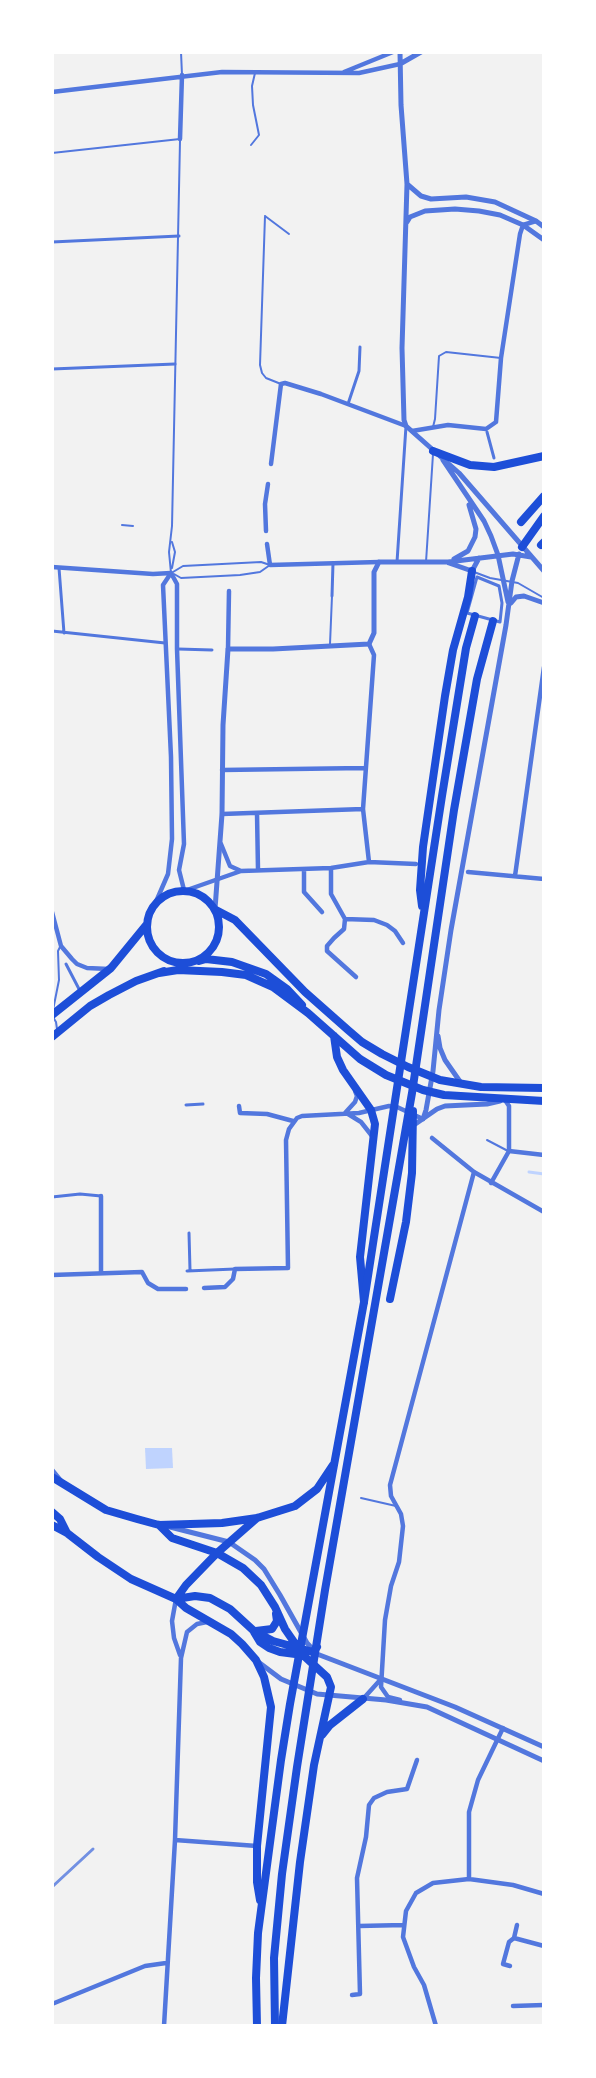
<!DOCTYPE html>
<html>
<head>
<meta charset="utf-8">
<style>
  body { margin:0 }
  #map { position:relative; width:596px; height:2078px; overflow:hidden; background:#f2f2f2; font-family:Montserrat,sans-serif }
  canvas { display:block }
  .frame { position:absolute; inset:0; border:54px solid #fff; pointer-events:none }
</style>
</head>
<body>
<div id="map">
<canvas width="596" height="2078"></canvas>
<div class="frame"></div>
</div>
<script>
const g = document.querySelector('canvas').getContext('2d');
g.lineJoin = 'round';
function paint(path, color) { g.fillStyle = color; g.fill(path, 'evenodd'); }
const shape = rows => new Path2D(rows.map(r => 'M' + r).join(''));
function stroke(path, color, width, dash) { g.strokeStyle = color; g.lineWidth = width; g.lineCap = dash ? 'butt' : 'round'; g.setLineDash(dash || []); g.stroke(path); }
paint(shape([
  [145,1448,172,1448,173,1468,146,1469]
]), '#bfd3fe');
stroke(shape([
  [529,1172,544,1174]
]), '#bfd3fe', 3);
stroke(shape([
  [181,52,182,75],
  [251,145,259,135,253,105,252,86,255,73],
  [52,153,180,139],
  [265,216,260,365,262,373,266,378,281,384],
  [265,216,289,234],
  [433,427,435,419,439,356,446,352,501,358],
  [122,525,133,526],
  [426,562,433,454],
  [172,568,175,552,172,542],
  [173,572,183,566,261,562,270,565],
  [474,572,490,578,518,583,544,598],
  [171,573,169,552,172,526,180,141],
  [174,574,181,578,240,575,260,572,270,565],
  [330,644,332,596],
  [53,1010,59,980,58,951,60,947],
  [53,1017,56,1022,57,1029],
  [487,1140,508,1151],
  [361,1498,396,1506]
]), '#5277de', 2);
stroke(shape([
  [52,242,179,236],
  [52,369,175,364],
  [348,404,359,371,360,347],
  [487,432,494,458],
  [397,562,406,426],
  [59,568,64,633],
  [477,577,499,586,502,603,500,622,467,613,477,577],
  [332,596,333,563],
  [52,631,165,643],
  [178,649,212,650],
  [66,964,79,989],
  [186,1105,203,1104],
  [52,1197,80,1194,101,1196],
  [189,1233,190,1270],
  [187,1271,235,1269]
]), '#5277de', 3);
stroke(shape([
  [344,72,393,52],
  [52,92,222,72,359,73,400,64],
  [180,139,182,75],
  [412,431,448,425,486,429,496,422,501,358,520,234,523,225,536,221],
  [271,464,281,384,285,383,321,394,406,426],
  [266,531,265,504,268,484],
  [267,544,270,565,379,562],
  [52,567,153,574,171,573],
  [171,573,177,584,177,649,184,844,179,870,184,890],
  [369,644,374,655,363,809,369,862],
  [228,649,229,591],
  [222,770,364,768],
  [257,813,258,870],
  [222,814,363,809],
  [221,844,230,866,241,871],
  [331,868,331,894,345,919,344,929,334,938,327,946,327,951,356,977],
  [304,869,304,892,322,912],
  [468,872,544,879],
  [515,876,544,667],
  [187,890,241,871,331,868,369,862,416,864],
  [155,904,168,874,172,839,171,757,163,585,171,573],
  [52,912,61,946,72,959,77,964,87,968,109,969],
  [345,919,374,920,387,925,395,931,403,943],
  [239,1106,240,1113,267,1114,293,1121],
  [345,1113,355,1102,357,1096,355,1091],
  [348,1114,361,1122,372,1136],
  [432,1138,474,1172,544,1212],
  [509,1151,544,1155],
  [491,1183,509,1151,509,1106,505,1100],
  [101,1273,101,1196],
  [52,1275,142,1272,148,1283,158,1289,186,1289],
  [204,1288,225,1287,233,1279,235,1269,288,1268,286,1140,289,1129,297,1118,302,1116,359,1113,389,1106,397,1107,423,1119],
  [176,1599,172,1621,174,1638,180,1655],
  [363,1699,381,1679],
  [400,1700,388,1697,381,1687,385,1620,391,1586,399,1562,403,1526,401,1514,391,1496,390,1485,474,1172],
  [175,1840,257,1846],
  [469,1879,469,1812,478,1780,503,1728],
  [359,1926,404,1925],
  [514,1938,517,1925],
  [510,1966,503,1964,509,1942,514,1938,544,1946],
  [352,1995,360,1994,357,1878,366,1837,369,1805,374,1798,387,1792,407,1789,417,1760],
  [52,2004,145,1966,166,1963],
  [513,2006,544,2005],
  [164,2026,175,1840,181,1658,187,1632,197,1624,207,1622],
  [436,2026,424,1985,414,1967,403,1937,406,1911,416,1893,433,1883,469,1879,513,1885,544,1894]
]), '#5277de', 4.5);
stroke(shape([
  [400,52,401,105,407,184,402,348,404,420,406,426,459,473,544,571],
  [400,64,421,52],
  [407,184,421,196,431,199,466,197,495,202,536,221,544,227],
  [407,222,410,217,425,211,455,209,479,211,500,215,523,225,544,240],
  [443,460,484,521,491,536,498,555,508,602],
  [454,559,468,551,475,537,476,529,469,505],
  [449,563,472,571,479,558],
  [511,603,516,597,524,596,544,603],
  [215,909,222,814,223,725,228,649,273,649,369,644,374,633,374,572,379,562,448,562,513,554,531,557],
  [438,1036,440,1048,445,1060,461,1083],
  [423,1119,426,1110,433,1071,439,1010,451,930,506,625,512,581,519,554],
  [411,1127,437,1109,445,1106,487,1104,500,1101],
  [52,1470,61,1481],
  [170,1527,229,1542,255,1560,264,1569,280,1595,307,1643,317,1654,455,1707,544,1747],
  [257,1661,281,1679,317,1694,386,1700,427,1707,544,1761]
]), '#5277de', 5);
stroke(shape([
  '147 927a36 36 0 1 1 72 0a36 36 0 1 1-72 0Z',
  [216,910,235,920,305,992,348,1030,362,1042,382,1054,408,1067,440,1080,481,1087,544,1088],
  [199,961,206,959,232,962,266,974,287,989,302,1005],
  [159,973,178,970,222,972,246,975,273,987,308,1013,360,1059,386,1075,423,1090,444,1095,544,1101],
  [52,1015,111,968,147,924],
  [52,1037,90,1006,109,995,136,981,164,971],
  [52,1477,106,1510,137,1519,159,1525,222,1523,257,1518,295,1506,317,1489,333,1465],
  [52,1512,60,1519,67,1533],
  [52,1525,67,1533,98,1557,131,1579,176,1599,186,1608,231,1634,242,1644,256,1660,264,1677,271,1707,257,1846,257,1882,260,1900],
  [159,1525,172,1538,217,1553,243,1568,261,1585,275,1607,285,1629,303,1655,327,1677,331,1687,314,1765,300,1862,282,2026],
  [176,1599,195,1596,210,1598,230,1609,254,1631,273,1641,313,1652,317,1647],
  [176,1599,186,1585,217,1553,257,1518],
  [256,1631,272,1629,277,1621,276,1614],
  [254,1632,260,1642,269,1648,280,1652,303,1655],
  [322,1735,330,1725,363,1699],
  [257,2026,256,1978,258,1933,281,1760,290,1704,364,1302,360,1257,375,1124,371,1110,343,1070,337,1057,334,1036]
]), '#1d4ed8', 8);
stroke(shape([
  [433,451,470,465,494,467,544,456],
  [521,522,544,496],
  [541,545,544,542],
  [522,547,544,516],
  [422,906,420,890,423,847,445,696,453,650,468,597,472,571],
  [390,1299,406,1222,412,1173,413,1111],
  [364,1302,442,796,466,648,475,616],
  [275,2026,274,1958,282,1874,297,1767,325,1590,412,1093,454,810,477,679,493,621]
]), '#1d4ed8', 8);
stroke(shape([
  [52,1887,93,1849]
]), '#7290e2', 3);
</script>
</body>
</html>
